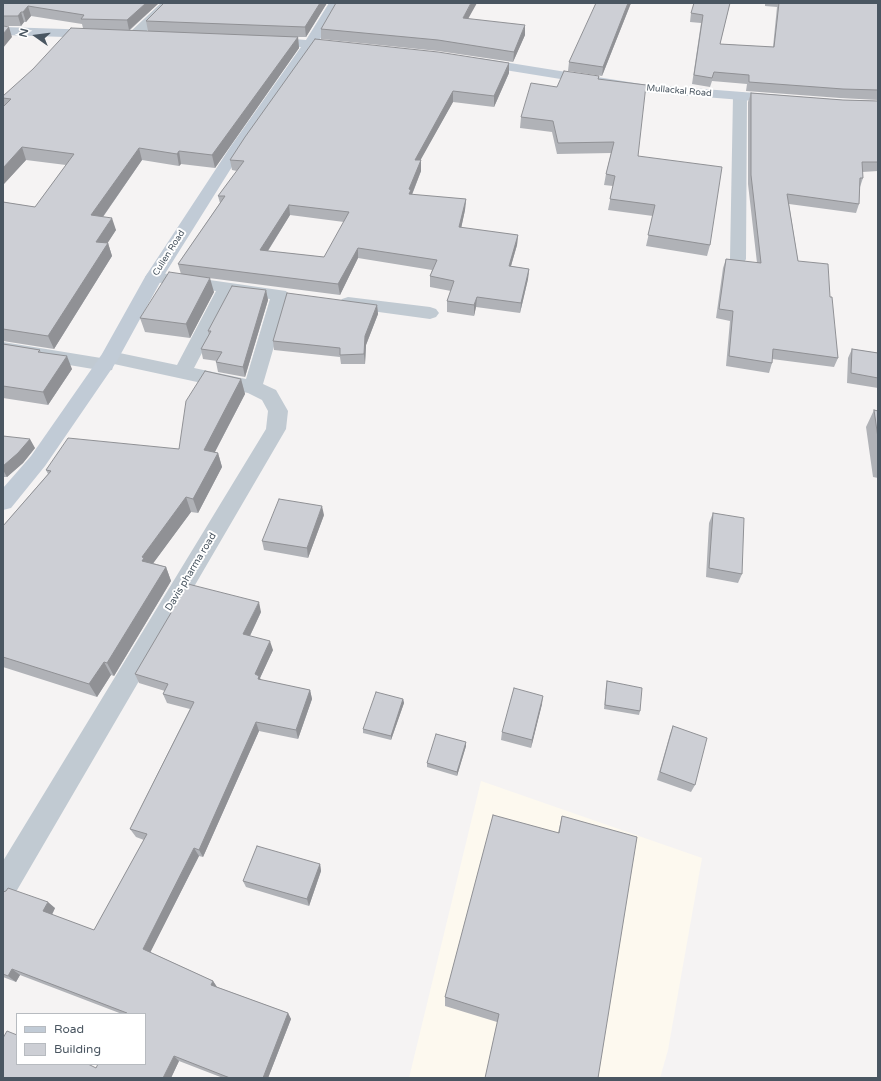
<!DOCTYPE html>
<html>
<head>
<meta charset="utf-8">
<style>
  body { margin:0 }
  #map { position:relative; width:881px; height:1081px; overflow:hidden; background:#f5f3f3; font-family:"Varela Round",sans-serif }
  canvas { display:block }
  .frame { position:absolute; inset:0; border:4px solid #4a5661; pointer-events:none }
  .legend { position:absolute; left:16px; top:1013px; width:130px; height:52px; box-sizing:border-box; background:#fff; border:1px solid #b7bbc0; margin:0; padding:5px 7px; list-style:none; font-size:12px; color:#4a5661 }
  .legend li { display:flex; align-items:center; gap:8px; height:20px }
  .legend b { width:20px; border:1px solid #b7bbc0 }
  .north { position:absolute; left:16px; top:16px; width:40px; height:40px; -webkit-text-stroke:3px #fff; paint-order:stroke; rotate:284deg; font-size:11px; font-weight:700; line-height:16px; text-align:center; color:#4a5661 }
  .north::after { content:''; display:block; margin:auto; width:14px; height:18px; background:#4a5661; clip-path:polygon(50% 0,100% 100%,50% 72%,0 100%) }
</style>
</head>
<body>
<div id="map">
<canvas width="881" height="1081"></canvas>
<div class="frame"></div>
<ul class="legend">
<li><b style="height:5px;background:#c1cbd6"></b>Road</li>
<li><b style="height:11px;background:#cdcfd5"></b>Building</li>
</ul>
<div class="north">N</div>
</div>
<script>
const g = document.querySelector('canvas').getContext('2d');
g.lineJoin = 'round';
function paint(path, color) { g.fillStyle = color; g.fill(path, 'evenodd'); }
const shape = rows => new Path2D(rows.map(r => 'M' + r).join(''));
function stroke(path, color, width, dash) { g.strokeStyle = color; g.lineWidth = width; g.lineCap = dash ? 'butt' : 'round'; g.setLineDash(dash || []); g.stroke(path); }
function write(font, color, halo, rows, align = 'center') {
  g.font = font + ' "Varela Round",sans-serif'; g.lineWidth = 4; g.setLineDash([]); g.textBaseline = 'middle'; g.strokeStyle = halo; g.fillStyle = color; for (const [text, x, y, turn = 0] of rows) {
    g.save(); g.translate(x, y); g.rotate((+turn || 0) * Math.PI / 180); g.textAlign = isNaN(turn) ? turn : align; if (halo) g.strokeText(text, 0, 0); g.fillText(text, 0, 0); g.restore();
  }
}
paint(shape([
  [481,781,702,858,668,1050,660,1078,409,1078]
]), '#fdf9ef');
paint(shape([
  [161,3,174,3,139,39,129,39,128,36,129,33,161,3],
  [740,92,745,93,747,96,746,259,744,263,738,264,732,263,730,259,733,96,735,93,740,92],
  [154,272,286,291,289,295,263,384,276,390,288,411,286,429,13,897,3,901,3,861,266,429,268,411,262,400,248,393,114,364,112,370,105,371,3,354,3,342,101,358,103,353,110,351,177,365,216,291,148,281,145,277,148,273,154,272],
  [233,294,270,299,246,379,194,368,233,294],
  [348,297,430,307,436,309,439,313,436,317,430,319,342,307,339,303,342,299,348,297]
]), '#c1cad2');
paint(shape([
  [329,3,341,3,319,41,341,42,346,43,348,46,346,49,341,50,314,48,245,146,163,277,117,361,45,466,11,508,3,510,3,488,31,456,102,354,145,277,231,146,301,47,268,45,263,44,261,41,263,38,268,37,306,40,329,3],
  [3,27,96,30,101,31,102,34,101,37,96,38,3,35,3,27],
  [479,58,641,84,780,95,785,96,787,99,785,102,780,103,641,92,474,65,472,62,474,59,479,58]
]), '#c1cbd6');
paint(shape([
  [3,3,159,3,130,30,148,31,146,21,327,3,306,37,298,37,299,48,215,168,181,164,179,166,142,160,103,217,116,230,107,243,108,243,112,256,54,349,3,341,3,202,35,207,66,165,26,160,3,185,3,107,4,106,3,104,3,96,83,28,82,24,31,16,26,22,24,22,21,26,3,26],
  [631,3,602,76,568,71,569,62],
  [730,3,720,44,773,47,777,7,765,6,765,3,878,3,878,100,840,98,746,91,747,84,712,81,710,87,692,84,701,23,690,22,691,13],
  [468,19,525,35,513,62,438,51,321,39,321,29],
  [509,73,494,107,453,102,420,160,421,171,412,195,466,199,465,210,461,228,518,235,517,245,511,266,529,269,528,279,520,313,476,307,474,316,447,312,447,301,451,291,430,287,430,276,432,270,358,258,340,295,201,277,214,292,190,338,145,332,140,318,181,274,178,264,220,203,218,196,237,171,232,170,230,160],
  [290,215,344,222,324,257,268,251],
  [599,76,599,79,638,156,710,245,707,256,646,246,653,216,608,210,613,186,604,185,606,174,611,153,557,154,552,132,520,128,521,117],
  [751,93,843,100,878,101,878,171,862,172,863,178,860,187,859,204,856,213,789,204,798,261,830,297,838,358,834,367,772,359,772,363,769,373,726,366,730,321,716,318,723,268,726,259,757,263,748,184,748,102],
  [266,290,268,300,245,377,218,372,216,362,217,361,203,359,201,349,209,335,208,331],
  [377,305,378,314,366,345,365,364,341,364,340,357,274,350,273,341],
  [3,344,40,350,41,353,72,369,48,405,3,398],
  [852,349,878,353,878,388,847,383,848,358],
  [241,379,245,394,215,452,218,453,222,467,198,513,191,512,153,563,166,567,171,581,114,676,111,675,97,697,3,667,3,526,48,474,46,470,179,449],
  [874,410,878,411,878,478,873,477,866,427],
  [3,436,35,448,23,463,7,477,3,477],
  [713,513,742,574,738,583,706,577,709,523],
  [324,515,308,558,264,550,262,541],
  [261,612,250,636,273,650,260,678,261,680,310,690,312,699,298,739,259,731,203,857,199,856,150,952,213,981,217,987,288,1013,291,1019,268,1078,223,1078,179,1061,171,1078,3,1078,96,1068,145,1014,122,1014,20,975,16,982,3,977,3,892,55,908,52,915,94,930,144,840,136,837,130,829,190,709,167,703,163,694,165,691,139,683,135,674],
  [607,681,640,711,639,715,604,709,606,686],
  [403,699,404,703,391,740,363,733,363,729],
  [542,704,531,748,501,740,502,732],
  [673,726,695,785,691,792,657,780,670,734],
  [466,742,466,746,457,776,427,767,427,763],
  [562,816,598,1078,497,1022,445,1006,445,997,558,833],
  [320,864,321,871,309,906,246,887,243,881]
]), '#b0b2b7');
paint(shape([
  [146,3,159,3,129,30,127,20],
  [320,3,327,3,306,37,305,27],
  [471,3,477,3,463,28,463,18],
  [628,3,631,3,602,76,603,67],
  [28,6,31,16,26,22,23,12],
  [21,12,24,22,21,26,18,16],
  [525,25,525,35,513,62,514,52],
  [9,27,12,37,3,48,3,34],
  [298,37,299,48,215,168,212,155],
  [509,63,509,73,494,107,494,96],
  [453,91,453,102,415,170,415,160],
  [22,147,26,160,3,185,3,168],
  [139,148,142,160,95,228,91,215],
  [179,151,181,164,179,166,177,154],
  [421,160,421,171,412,194,412,200,409,205,409,189],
  [466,199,465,210,459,238,459,227],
  [289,205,290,215,262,260,260,250],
  [112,218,116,230,100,255,96,242],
  [518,235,517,245,508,276,509,266],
  [108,243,112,256,54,349,48,336],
  [358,248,358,258,340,295,338,284],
  [529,269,528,279,520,313,521,303],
  [210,278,214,292,190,338,186,324],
  [266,290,268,300,245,377,243,367],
  [477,297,476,307,474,316,474,305],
  [377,305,378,314,366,345,365,364,364,354,365,336],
  [67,356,72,369,48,405,43,392],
  [241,379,245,394,208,465,204,450],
  [30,439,35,448,23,463,7,477,3,470,3,466],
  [218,453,222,467,198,513,193,499],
  [186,497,191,512,149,569,142,561,142,557],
  [322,506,324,515,308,558,307,548],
  [166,567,171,581,114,676,107,663],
  [259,602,261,612,246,644,243,634],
  [270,641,273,650,260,678,262,685,255,674],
  [104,662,111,675,97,697,89,684],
  [310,690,312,699,298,739,296,730],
  [543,696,542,704,531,748,532,740],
  [403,699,404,703,391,740,391,736],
  [256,722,259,731,203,857,199,850],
  [466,742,466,746,457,776,457,772],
  [194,848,199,856,149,955,143,949],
  [320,864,321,871,309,906,307,899],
  [48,902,55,908,50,918,43,911],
  [12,969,20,975,16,982,8,976],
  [213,981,217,987,211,985],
  [288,1013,291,1019,268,1078,263,1078],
  [174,1056,179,1061,171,1078,163,1078]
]), '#909195');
const building = shape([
  [3,3,146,3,127,20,81,19,84,15,28,6,23,12,21,12,18,16,3,16,3,3],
  [164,3,320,3,305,27,146,21,164,3],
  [336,3,471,3,463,18,525,25,514,52,438,40,321,29,336,3],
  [596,3,628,3,603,67,569,62,596,3],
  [694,3,730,3,720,44,774,47,779,3,878,3,878,90,843,89,749,82,749,75,714,72,712,78,694,75,703,15,691,13,694,3],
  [3,26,9,27,3,34,3,26],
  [71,28,298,37,212,155,179,151,177,154,139,148,91,215,112,218,96,242,108,243,48,336,3,329,3,202,35,207,74,154,22,147,3,168,3,107,11,99,3,98,3,96,33,69,71,28],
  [315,39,438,52,509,63,494,96,453,91,415,160,421,160,409,189,411,190,409,194,466,199,459,227,518,235,509,266,529,269,521,303,477,297,474,305,447,301,454,281,430,276,437,260,358,248,338,284,178,264,225,196,218,196,244,161,230,160,245,137,315,39],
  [289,205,349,212,324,257,260,250,289,205],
  [564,71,599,76,598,79,646,85,638,156,722,167,710,245,648,235,655,205,610,199,615,176,606,174,614,142,558,143,553,121,521,117,531,83,557,87,564,71],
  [751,93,843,100,878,101,878,162,862,162,863,178,860,178,859,204,787,194,798,261,828,264,830,297,832,297,838,358,773,349,772,363,729,356,733,311,719,309,726,259,761,263,751,175,751,93],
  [169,272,210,278,186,324,140,318,169,272],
  [232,286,266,290,243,367,216,362,222,352,201,349,211,331,208,331,232,286],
  [287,293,377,305,365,336,364,354,340,355,340,348,273,341,287,293],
  [3,344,40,350,38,352,67,356,43,392,3,386,3,344],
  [852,349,878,353,878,378,851,373,852,349],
  [205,371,241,379,204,450,218,453,193,499,186,497,142,557,144,558,142,561,166,567,107,663,104,662,89,684,3,657,3,526,51,471,46,470,68,438,179,449,186,401,205,371],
  [874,410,878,411,878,438,874,410],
  [3,436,30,439,18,453,3,466,3,436],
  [279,499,322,506,307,548,262,541,279,499],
  [713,513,744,518,742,574,709,568,713,513],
  [188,584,259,602,243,634,270,641,255,674,259,676,258,679,310,690,296,730,256,722,199,850,194,848,143,949,213,981,211,985,288,1013,263,1078,230,1078,174,1056,163,1078,3,1078,3,1038,7,1031,17,1035,17,1064,88,1064,96,1068,98,1064,145,1064,145,1014,126,1014,127,1013,12,969,8,976,3,974,3,892,6,891,8,888,48,902,43,911,94,930,147,834,130,829,194,702,163,694,168,684,135,674,188,584],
  [607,681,642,688,640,711,605,705,607,681],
  [514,688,543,696,532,740,502,732,514,688],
  [376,692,403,699,391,736,363,729,376,692],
  [673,726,707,738,695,785,660,772,673,726],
  [436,734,466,742,457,772,427,763,436,734],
  [493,815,559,833,562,816,637,837,598,1078,485,1078,499,1014,445,997,493,815],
  [257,846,320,864,307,899,243,881,257,846]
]);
paint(building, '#cdcfd5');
stroke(building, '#909195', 1);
write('9px', '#4a5661', '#fff', [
  ["Mullackal Road",679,91,5],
  ["Cullen Road",169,253,-58]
]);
write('10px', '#4a5661', '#fff', [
  ["Davis pharma road",191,572,-59]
]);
</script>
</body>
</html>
